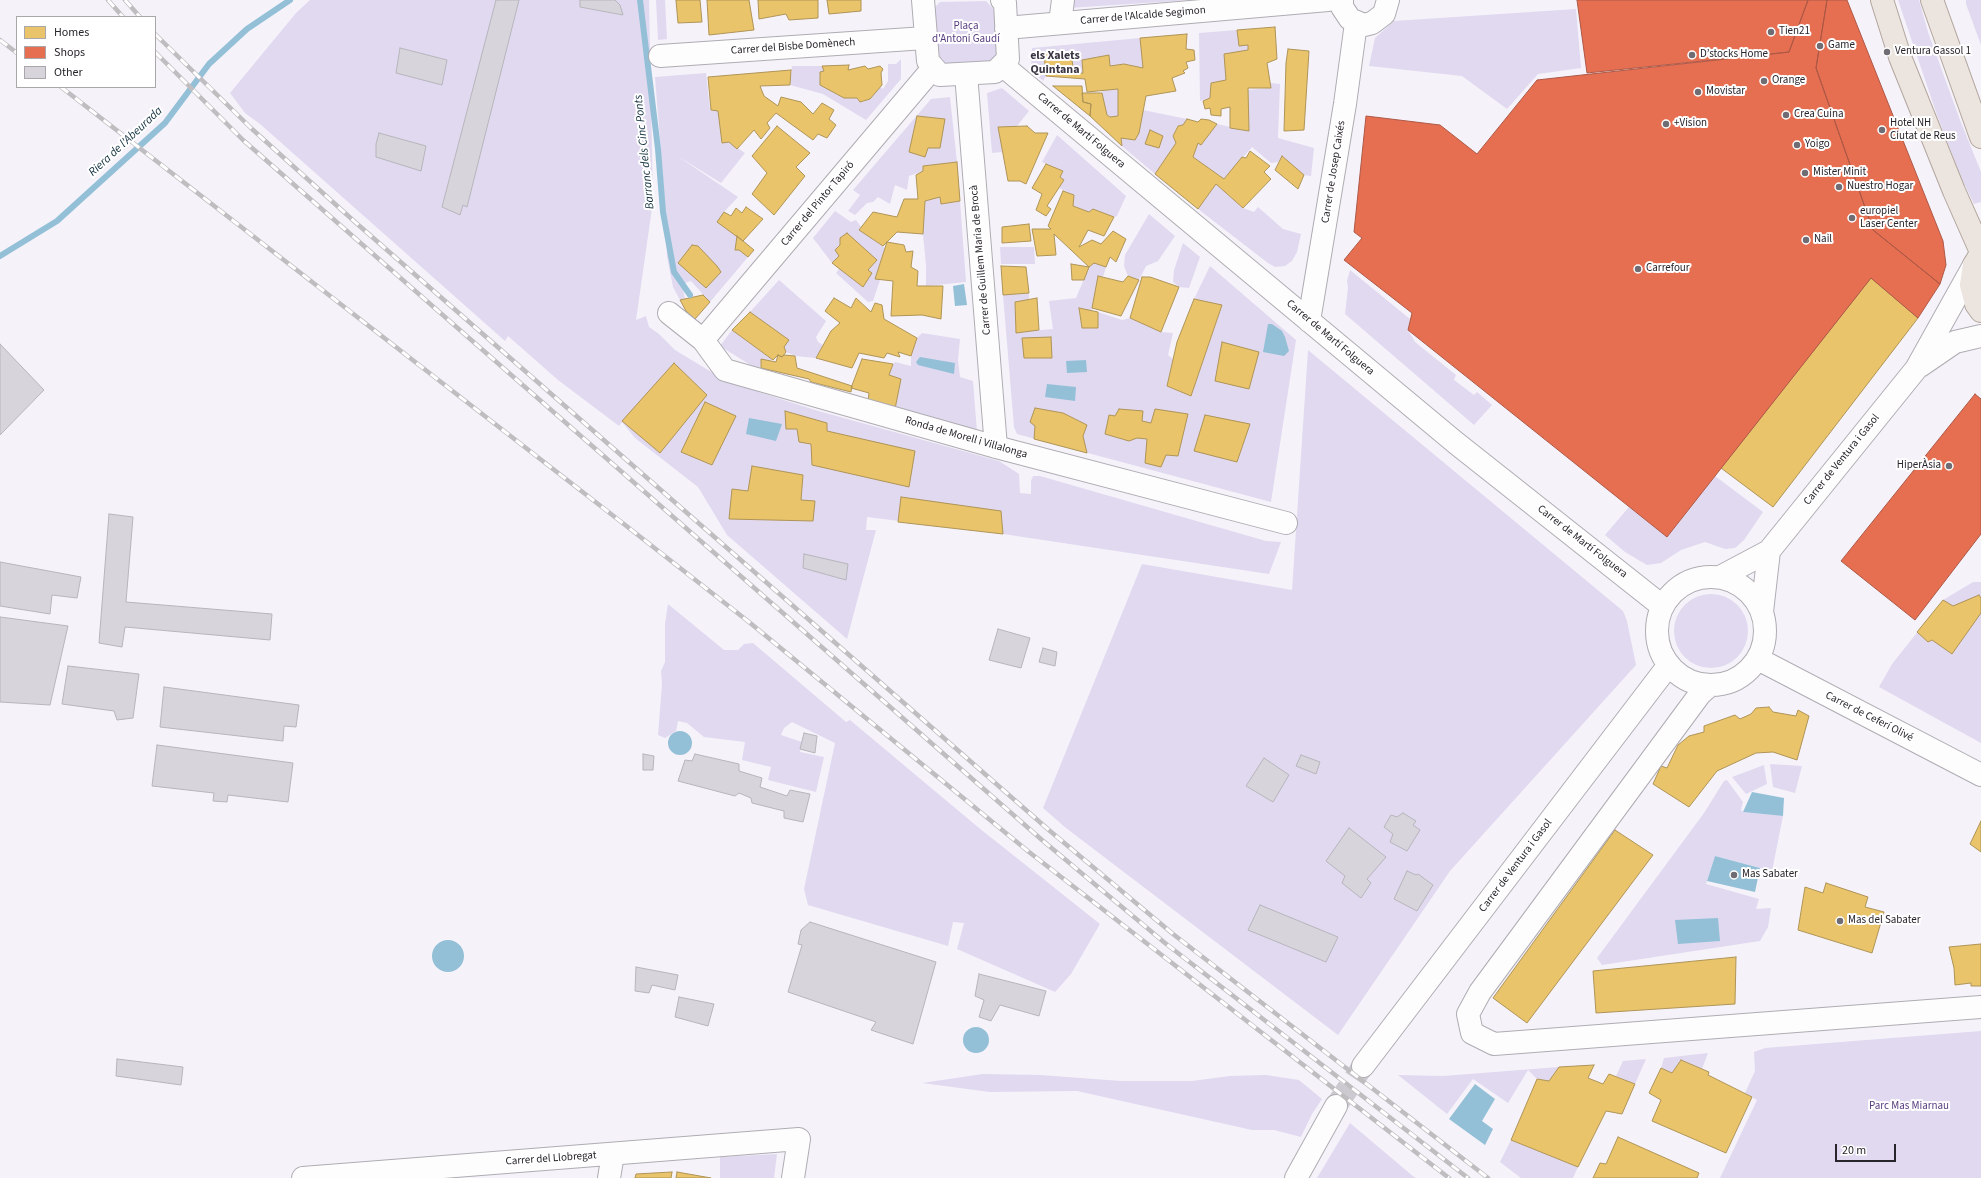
<!DOCTYPE html>
<html>
<head>
<meta charset="utf-8">
<style>
  body { margin:0 }
  #map { position:relative; width:1981px; height:1178px; overflow:hidden; background:#f5f2fa; font-family:"Source Sans 3",sans-serif }
  canvas { display:block }
  .legend { position:absolute; left:16px; top:16px; width:140px; height:72px; box-sizing:border-box; background:#fff; border:1px solid #a9a7aa; margin:0; padding:5px 7px; list-style:none; font-size:12px; color:#27242b }
  .legend li { display:flex; align-items:center; gap:8px; height:20px }
  .legend b { width:20px; border:1px solid #a9a7aa }
  .scale { position:absolute; left:1835px; top:1144px; width:61px; height:18px; box-sizing:border-box; border:2px solid #27242b; border-top:0; padding-left:5px; font-size:12px; line-height:14px; white-space:nowrap; color:#27242b; -webkit-text-stroke:3px #fff; paint-order:stroke }
</style>
</head>
<body>
<div id="map">
<canvas width="1981" height="1178"></canvas>
<ul class="legend">
<li><b style="height:11px;background:#e9c46a"></b>Homes</li>
<li><b style="height:11px;background:#e76f51"></b>Shops</li>
<li><b style="height:11px;background:#d7d5db"></b>Other</li>
</ul>
<div class="scale">20 m</div>
</div>
<script>
const g = document.querySelector('canvas').getContext('2d');
g.lineJoin = 'round';
function paint(path, color) { g.fillStyle = color; g.fill(path, 'evenodd'); }
const shape = rows => new Path2D(rows.map(r => 'M' + r).join(''));
function stroke(path, color, width, dash) { g.strokeStyle = color; g.lineWidth = width; g.lineCap = dash ? 'butt' : 'round'; g.setLineDash(dash || []); g.stroke(path); }
function write(font, color, halo, rows, align = 'center') {
  g.font = font + ' "Source Sans 3",sans-serif'; g.lineWidth = 4; g.setLineDash([]); g.textBaseline = 'middle'; g.strokeStyle = halo; g.fillStyle = color; for (const [text, x, y, turn = 0] of rows) {
    g.save(); g.translate(x, y); g.rotate((+turn || 0) * Math.PI / 180); g.textAlign = isNaN(turn) ? turn : align; if (halo) g.strokeText(text, 0, 0); g.fillText(text, 0, 0); g.restore();
  }
}
paint(shape([
  [310,0,580,0,580,7,622,15,620,5,615,0,649,0,653,201,636,320,646,316,649,327,659,334,675,350,718,376,740,386,815,410,999,461,1019,474,1020,493,1031,494,1031,481,1033,476,1040,476,1266,541,1281,542,1269,574,1003,534,867,517,866,530,876,530,847,639,727,535,698,487,635,438,622,422,619,426,558,380,508,336,505,341,260,124,245,113,230,93,296,13],
  [656,0,665,0,667,39,658,40],
  [1070,0,1190,0,1069,8],
  [1898,0,1919,0,1928,32,1960,120,1981,172,1981,202,1974,204,1961,177,1937,115],
  [1966,0,1981,0,1981,45,1966,4],
  [986,1,996,12,998,54,988,64,946,66,937,56,932,10,940,2],
  [1576,9,1581,68,1538,74,1507,109,1462,76,1369,66,1375,38,1394,21],
  [1237,30,1239,45,1248,45,1248,50,1226,80,1211,83,1210,98,1200,101,1199,33],
  [1140,38,1143,68,1124,64,1110,66,1109,55,1082,60,1083,73,1074,74,1071,53,1044,54,1046,76,1043,81,1031,70,1032,48],
  [901,59,901,79,866,120,823,94,790,85,792,66,822,66,824,71,820,72,821,85,844,98,857,98,861,102,870,99,880,87,883,89,888,81,888,64,896,64],
  [706,73,710,110,718,111,729,142,745,153,721,183,676,155,738,197,724,212,737,236,735,250,739,250,748,257,710,302,691,281,682,284,685,299,680,300,673,287,667,257,663,179,655,77],
  [1271,83,1280,84,1278,138,1314,148,1311,176,1304,175,1282,157,1278,162,1271,163,1252,147,1224,179,1193,157,1198,143,1201,144,1217,124,1249,131,1248,90,1271,88],
  [1002,88,1029,111,1017,126,999,128,1002,152,992,153,987,93],
  [1118,89,1118,116,1110,117,1105,112,1102,91],
  [950,97,957,162,923,166,923,171,909,176,907,190,895,185,890,204,878,197,873,202,867,203,855,215,848,211,860,195,853,190,931,99],
  [1143,110,1187,119,1183,125,1177,126,1173,136,1176,143,1155,174,1122,146,1121,138,1135,140],
  [1057,135,1126,196,1117,216,1114,217,1093,209,1089,212,1073,206,1074,195,1059,188,1064,180,1060,177,1063,171,1042,162],
  [1216,184,1243,208,1254,212,1258,207,1283,229,1301,234,1297,252,1292,261,1285,266,1275,267,1268,263,1198,209],
  [940,197,941,204,960,201,966,282,926,286,926,266,923,234,925,201],
  [835,211,851,222,856,220,861,227,860,230,885,248,875,279,880,280,873,301,868,302,836,273,839,269,832,263,813,238],
  [1149,214,1175,236,1158,261,1146,266,1139,280,1128,276,1124,266,1125,255],
  [1183,243,1200,257,1189,288,1179,287,1173,282,1174,270],
  [1000,247,1034,247,1035,264,1001,264],
  [1094,263,1106,267,1103,277,1098,277,1092,311,1079,309,1082,328,1098,328,1098,312,1122,320,1130,318,1161,332,1173,333,1168,355,1173,359,1167,386,1191,396,1222,306,1194,299,1210,266,1296,340,1271,502,1017,434,1014,427,1003,295,1029,293,1029,300,1015,302,1016,332,1053,329,1049,301,1076,298,1089,267],
  [1350,270,1410,319,1408,330,1415,342,1456,375,1454,380,1474,395,1477,392,1492,405,1474,425,1345,314,1348,288,1347,281],
  [779,280,826,321,816,337,818,342,823,345,816,358,795,356,786,352,750,312],
  [732,330,773,360,761,360,760,371,720,346],
  [922,333,960,339,958,360,960,377,973,381,977,432,895,409,901,379,889,375,893,364,895,362,911,366,911,356,917,338],
  [1308,350,1623,611,1627,621,1636,665,1450,871,1338,1035,1066,828,1043,808,1142,564,1292,590],
  [1715,476,1763,512,1744,540,1735,548,1725,549,1705,542,1681,550,1661,563,1647,565,1625,552,1605,535,1629,507,1667,537],
  [1973,582,1981,582,1981,743,1879,687,1892,664,1943,600],
  '1674 631a37 37 0 1 1 74 0a37 37 0 1 1-74 0Z',
  [668,604,724,650,738,650,744,644,753,643,846,722,850,720,979,828,1100,924,1071,974,1055,992,957,949,964,923,953,922,948,946,808,905,804,889,835,743,792,722,784,728,781,735,802,742,800,752,824,757,816,792,768,780,771,767,742,760,745,742,704,737,687,723,678,721,676,731,670,735,665,738,658,735,662,684,661,671,665,662,665,624],
  [1770,764,1802,766,1795,793,1773,787],
  [1764,765,1767,784,1746,794,1732,777],
  [1727,780,1743,802,1741,810,1743,812,1783,816,1772,871,1715,856,1706,884,1759,899,1756,909,1771,908,1768,927,1760,941,1602,965,1597,958,1704,813,1724,781],
  [1981,1031,1981,1178,1720,1178,1757,1100,1745,1093,1755,1071,1754,1052,1765,1048],
  [1708,1053,1702,1069,1681,1060,1672,1073,1661,1068,1664,1058],
  [1646,1059,1635,1084,1616,1076,1623,1061],
  [1559,1067,1549,1081,1537,1079,1528,1070,1508,1103,1473,1079,1447,1114,1398,1075,1443,1076],
  [983,1074,1040,1075,1121,1081,1192,1081,1230,1076,1266,1075,1299,1080,1322,1099,1312,1114,1301,1137,1274,1130,1252,1130,1077,1091,990,1092,922,1083],
  [1350,1123,1414,1177,1416,1178,1317,1178],
  [1511,1140,1578,1167,1573,1178,1521,1178,1500,1162],
  [777,1154,774,1178,720,1178,720,1157]
]), '#e1d9f0');
paint(shape([
  [964,284,967,305,955,306,953,286],
  [1268,324,1272,324,1282,331,1285,337,1289,351,1284,356,1263,352],
  [920,357,955,363,954,374,918,365,916,362],
  [1086,360,1087,372,1067,373,1066,361],
  [1047,384,1076,387,1075,401,1045,397],
  [749,418,782,424,776,441,746,434],
  '668 743a12 12 0 1 1 24 0a12 12 0 1 1-24 0Z',
  [1752,792,1784,798,1783,816,1743,812],
  [1715,856,1760,868,1755,892,1707,881],
  [1718,918,1720,941,1678,944,1675,920],
  '432 956a16 16 0 1 1 32 0a16 16 0 1 1-32 0Z',
  '963 1040a13 13 0 1 1 26 0a13 13 0 1 1-26 0Z',
  [1475,1084,1495,1099,1482,1121,1493,1129,1485,1145,1449,1119]
]), '#93c0d7');
const homes = shape([
  [676,0,700,0,702,22,678,23,676,0],
  [707,0,749,0,754,30,709,35,707,0],
  [758,0,818,0,818,18,789,20,786,14,759,19,758,0],
  [827,0,861,0,861,11,829,14,827,0],
  [1275,27,1277,59,1267,63,1271,88,1248,88,1249,131,1230,128,1230,107,1221,109,1221,116,1211,115,1210,108,1205,109,1203,101,1210,98,1211,83,1226,80,1224,54,1248,50,1248,45,1239,46,1237,30,1275,27],
  [1187,34,1186,49,1194,50,1195,60,1186,62,1188,68,1183,71,1185,73,1172,78,1176,91,1146,96,1139,133,1135,140,1121,138,1122,146,1090,116,1091,104,1083,102,1082,93,1102,93,1107,115,1110,117,1118,116,1118,89,1087,92,1085,79,1046,76,1044,54,1071,53,1074,74,1083,73,1082,60,1109,55,1110,66,1124,64,1143,68,1140,38,1187,34],
  [1288,49,1309,51,1304,130,1284,131,1286,63,1288,49],
  [849,65,848,70,865,66,868,69,880,66,883,69,881,73,882,85,870,99,860,102,857,98,844,98,820,85,820,72,824,71,822,66,849,65],
  [791,70,790,85,760,86,764,96,778,106,781,97,801,102,813,114,822,103,834,110,829,119,836,125,827,138,818,134,813,140,776,113,767,123,770,128,761,139,754,130,737,149,729,142,722,143,718,111,711,110,708,77,791,70],
  [1053,86,1082,86,1083,102,1091,104,1090,116,1053,86],
  [917,116,945,119,940,148,928,148,925,157,909,152,917,116],
  [1187,119,1198,122,1201,119,1209,120,1217,124,1201,145,1198,143,1193,157,1224,179,1242,157,1246,158,1250,151,1270,166,1264,172,1271,179,1243,208,1216,184,1198,209,1155,174,1176,143,1173,136,1178,126,1183,125,1187,119],
  [777,126,810,153,796,167,805,176,774,215,752,194,767,173,752,156,777,126],
  [1027,126,1035,133,1048,133,1026,184,1020,181,1008,181,998,127,1027,126],
  [1150,130,1163,136,1159,148,1145,144,1150,130],
  [1282,156,1304,175,1298,189,1275,170,1282,156],
  [957,162,960,201,941,204,940,197,925,201,923,234,897,232,883,246,859,230,873,212,897,217,904,199,918,199,916,175,923,171,923,166,957,162],
  [1046,164,1063,171,1060,177,1064,180,1047,206,1051,209,1046,216,1036,210,1042,194,1032,188,1046,164],
  [1063,191,1074,195,1073,206,1089,212,1093,209,1114,217,1104,236,1088,230,1079,247,1092,240,1101,244,1113,231,1126,239,1116,262,1110,257,1106,267,1094,263,1089,267,1054,234,1056,255,1037,256,1032,229,1051,229,1048,226,1063,191],
  [746,207,763,219,743,241,717,222,724,212,731,216,736,208,742,213,746,207],
  [1029,224,1031,241,1002,243,1002,227,1029,224],
  [847,233,877,260,868,270,872,273,863,287,832,263,839,256,835,250,840,245,840,238,847,233],
  [737,236,754,250,748,257,739,250,735,250,737,236],
  [887,242,904,245,906,252,913,251,911,267,918,271,917,286,943,286,941,319,922,315,891,316,893,281,875,279,887,242],
  [692,245,698,246,717,266,721,272,706,288,678,263,692,245],
  [1071,264,1089,267,1084,280,1072,280,1071,264],
  [1001,266,1026,267,1029,293,1003,295,1001,266],
  [1098,276,1123,282,1128,276,1139,280,1121,316,1092,308,1098,276],
  [1142,277,1150,277,1179,287,1161,332,1130,318,1142,277],
  [1871,278,1918,318,1773,507,1721,468,1871,278],
  [703,295,710,302,695,319,686,311,680,300,703,295],
  [834,298,851,308,856,298,871,312,875,303,882,305,884,319,917,338,911,356,898,352,900,357,887,353,884,358,859,353,852,368,816,358,831,331,840,323,825,311,834,298],
  [1037,298,1039,330,1016,333,1015,302,1037,298],
  [1194,299,1222,305,1191,396,1167,386,1177,342,1194,299],
  [1079,308,1098,312,1098,328,1082,328,1079,308],
  [750,312,789,340,784,347,786,352,782,357,778,355,773,360,732,330,750,312],
  [1051,337,1052,358,1024,358,1022,338,1051,337],
  [1222,342,1259,352,1249,389,1215,381,1222,342],
  [778,355,782,357,784,355,795,356,797,368,852,386,851,392,811,382,809,379,761,368,761,359,776,362,778,355],
  [862,359,893,364,889,375,901,379,895,409,868,401,869,393,851,388,862,359],
  [674,363,707,395,660,453,622,421,674,363],
  [705,402,736,416,712,465,681,452,705,402],
  [1035,408,1063,413,1087,425,1083,436,1087,453,1034,439,1035,426,1030,422,1035,408],
  [1119,409,1143,411,1142,421,1151,423,1155,409,1188,414,1178,456,1166,455,1161,467,1145,463,1147,439,1137,438,1129,441,1105,434,1109,415,1115,416,1119,409],
  [785,411,827,423,827,431,915,451,909,487,812,465,811,444,799,442,797,429,786,429,785,411],
  [1205,415,1250,424,1237,462,1194,451,1205,415],
  [752,466,803,475,801,500,815,501,813,521,729,519,732,489,748,491,752,466],
  [901,497,1001,511,1003,534,898,522,901,497],
  [1979,595,1981,598,1981,613,1952,654,1932,640,1928,642,1917,632,1943,600,1953,606,1979,595],
  [1769,707,1773,712,1796,716,1798,710,1809,716,1797,760,1773,752,1756,753,1717,771,1689,807,1653,784,1661,766,1667,768,1678,745,1689,736,1704,732,1704,726,1735,715,1740,719,1751,714,1756,708,1769,707],
  [1981,821,1981,852,1970,844,1981,821],
  [1615,830,1653,855,1527,1023,1493,998,1615,830],
  [1826,883,1868,897,1865,907,1884,912,1872,953,1798,930,1805,887,1823,893,1826,883],
  [1981,944,1981,986,1971,986,1971,983,1955,985,1954,968,1949,947,1981,944],
  [1736,957,1735,1004,1596,1013,1593,971,1736,957],
  [1681,1060,1709,1072,1708,1075,1752,1097,1726,1153,1652,1121,1661,1100,1649,1093,1661,1068,1672,1073,1681,1060],
  [1594,1065,1588,1078,1603,1084,1609,1074,1635,1084,1622,1114,1606,1111,1578,1167,1511,1140,1537,1079,1549,1081,1559,1067,1594,1065],
  [1618,1137,1699,1173,1697,1178,1593,1178,1600,1163,1606,1164,1618,1137],
  [672,1172,671,1178,635,1178,636,1174,672,1172],
  [677,1172,711,1178,676,1178,677,1172]
]);
paint(homes, '#e9c46a');
stroke(homes, '#af9457', 1);
const shops = shape([
  [1577,0,1808,0,1789,52,1587,73,1577,0],
  [1808,0,1827,0,1816,68,1873,230,1940,284,1918,318,1871,278,1667,537,1408,330,1412,313,1344,260,1362,238,1354,232,1366,116,1440,125,1477,154,1537,80,1789,52,1808,0],
  [1827,0,1847,0,1943,241,1946,265,1940,284,1873,230,1816,68,1827,0],
  [1975,394,1981,399,1981,534,1915,620,1841,561,1975,394]
]);
paint(shops, '#e76f51');
stroke(shops, '#ad5846', 1);
stroke(shape([
  [640,0,658,149,663,212,674,272,690,295],
  [0,256,57,221,165,123,209,64,247,29,290,0]
]), '#93c0d7', 6);
const building = shape([
  [496,0,519,0,467,207,463,205,460,215,442,207,496,0],
  [580,0,615,0,620,5,623,15,580,7,580,0],
  [400,48,447,60,442,85,396,73,400,48],
  [379,133,426,146,421,171,376,157,376,144,379,133],
  [0,344,44,390,0,435,0,344],
  [109,514,133,517,126,602,272,614,270,640,125,627,122,647,99,643,109,514],
  [804,554,848,564,846,580,803,568,804,554],
  [0,562,81,577,77,598,52,595,50,614,0,606,0,562],
  [0,617,68,626,50,705,0,702,0,617],
  [998,629,1030,638,1021,668,989,660,998,629],
  [1043,648,1057,652,1055,666,1039,662,1043,648],
  [68,666,139,674,133,718,117,720,114,711,62,704,68,666],
  [164,687,299,705,296,727,284,726,283,741,160,727,164,687],
  [804,733,817,736,815,753,800,749,804,733],
  [157,745,293,763,288,802,228,795,227,802,213,801,214,793,152,786,157,745],
  [643,754,654,756,653,770,643,770,643,754],
  [695,754,739,764,739,771,762,778,760,787,787,796,790,790,810,794,803,822,784,818,784,811,752,803,751,798,739,793,735,796,678,781,685,760,692,761,695,754],
  [1301,755,1320,762,1316,774,1296,766,1301,755],
  [1264,758,1289,775,1273,802,1246,786,1264,758],
  [1403,813,1416,821,1413,825,1420,830,1407,851,1390,842,1393,834,1384,827,1391,815,1397,817,1403,813],
  [1349,828,1386,857,1367,879,1371,883,1361,898,1342,883,1345,876,1326,861,1349,828],
  [1407,871,1416,875,1418,874,1433,885,1417,911,1394,899,1407,871],
  [1260,905,1338,937,1326,962,1248,930,1260,905],
  [810,922,936,962,913,1044,871,1030,876,1022,788,992,802,945,798,944,801,930,810,922],
  [636,967,678,975,675,990,652,985,649,993,635,991,636,967],
  [979,974,1046,991,1039,1016,1000,1005,991,1021,979,1017,984,1000,975,996,979,974],
  [679,997,714,1004,708,1026,675,1017,679,997],
  [117,1059,183,1067,181,1085,116,1076,117,1059]
]);
paint(building, '#d7d5db');
stroke(building, '#b7b5bc', 1);
stroke(shape([
  [1336,1106,1363,1066]
]), '#ccc9d1', 22, [22, 11]);
const minor = shape([
  [923,0,928,61,940,75,995,72,1008,59,1005,3,1002,0],
  [1342,0,1342,7,1350,19,1364,25,1372,23,1384,14,1388,0],
  [1060,23,1063,0],
  [1006,28,1328,0],
  [660,56,925,38],
  [1002,65,1456,443,1662,606],
  [966,74,996,447],
  [669,313,703,340,725,370,996,447,1286,523],
  [1309,321,1345,104,1356,23],
  [703,340,933,68],
  [1920,366,1955,342,1981,336],
  '1657 631a54 54 0 1 1 108 0a54 54 0 1 1-108 0Z',
  [1720,577,1769,551,1916,369,1974,265],
  [1762,612,1769,551],
  [1758,659,1981,775],
  [1709,686,1700,694,1480,992,1468,1014,1472,1033,1494,1044,1981,1007],
  [1363,1066,1668,666],
  [303,1178,799,1139,793,1178],
  [609,1178,613,1154],
  [1296,1178,1336,1106]
]);
const major = shape([
  [1882,0,1900,57,1954,191,1981,252],
  [1932,0,1981,137],
  [1981,253,1974,265,1971,285,1976,304,1981,311]
]);
stroke(minor, '#afacb2', 24);
stroke(major, '#b2a69d', 24);
stroke(minor, '#fefdfe', 22);
stroke(major, '#ece5df', 22);
const rail = shape([
  [108,0,123,17],
  [125,0,140,17],
  [155,34,252,129,355,222,1050,831,1173,934,1488,1178],
  [0,40,17,53],
  [155,52,243,140,1042,840,1165,943,1468,1178],
  [61,87,629,528,749,622,1029,852,1449,1178]
]);
stroke(rail, '#bfbdbf', 4.5);
stroke(rail, '#fff', 3, [9]);
for (const [x, y, r, color] of [
  [1771,32,4,"#6f6c73"],
  [1820,46,4,"#6f6c73"],
  [1887,52,4,"#6f6c73"],
  [1692,55,4,"#6f6c73"],
  [1764,81,4,"#6f6c73"],
  [1698,92,4,"#6f6c73"],
  [1786,115,4,"#6f6c73"],
  [1666,124,4,"#6f6c73"],
  [1882,130,4,"#6f6c73"],
  [1797,145,4,"#6f6c73"],
  [1805,173,4,"#6f6c73"],
  [1839,187,4,"#6f6c73"],
  [1852,218,4,"#6f6c73"],
  [1806,240,4,"#6f6c73"],
  [1638,269,4,"#6f6c73"],
  [1949,466,4,"#6f6c73"],
  [1734,875,4,"#6f6c73"],
  [1840,921,4,"#6f6c73"]
]) { const dot = new Path2D(); dot.arc(x, y, r, 0, 2 * Math.PI); g.fillStyle = color; g.fill(dot); stroke(dot, '#fff', 1.5); }
write('11px', '#27242b', '#fff', [
  ["Carrer de l'Alcalde Segimon",1143,16,-5],
  ["Carrer del Bisbe Domènech",793,47,-4],
  ["Carrer de Martí Folguera",1081,131,40],
  ["Carrer de Josep Caixés",1334,172,-81],
  ["Carrer del Pintor Tapiró",818,204,-50],
  ["Carrer de Guillem Maria de Brocà",981,260,-95],
  ["Carrer de Martí Folguera",1330,338,40],
  ["Ronda de Morell i Villalonga",966,438,16],
  ["Carrer de Ventura i Gasol",1842,460,-51],
  ["Carrer de Martí Folguera",1582,542,38],
  ["Carrer de Ceferí Olivé",1869,717,27],
  ["Carrer de Ventura i Gasol",1516,866,-53],
  ["Carrer del Llobregat",551,1159,-4]
]);
write('11px', '#583d80', '#fff', [
  ["Plaça",966,27],
  ["d'Antoni Gaudí",966,40],
  ["Parc Mas Miarnau",1909,1107]
]);
write('11px', '#27242b', '#fff', [
  ["Tien21",1779,32],
  ["Game",1828,46],
  ["Ventura Gassol 1",1895,52],
  ["D’stocks Home",1700,55],
  ["Orange",1772,81],
  ["Movistar",1706,92],
  ["Crea Cuina",1794,115],
  ["+Vision",1674,124],
  ["Hotel NH",1890,124],
  ["Ciutat de Reus",1890,137],
  ["Yoigo",1805,145],
  ["Mister Minit",1813,173],
  ["Nuestro Hogar",1847,187],
  ["europiel",1860,212],
  ["Laser Center",1860,225],
  ["Nail",1814,240],
  ["Carrefour",1646,269],
  ["HiperÀsia",1941,466,"right"],
  ["Mas Sabater",1742,875],
  ["Mas del Sabater",1848,921]
], 'left');
write('bold 12px', '#3a3543', '#fff', [
  ["els Xalets",1055,56],
  ["Quintana",1055,70]
]);
write('italic 12px', '#11303e', '#fff', [
  ["Riera de l'Abeurada",126,142,-43],
  ["Barranc dels Cinc Ponts",645,152,-96]
]);
</script>
</body>
</html>
